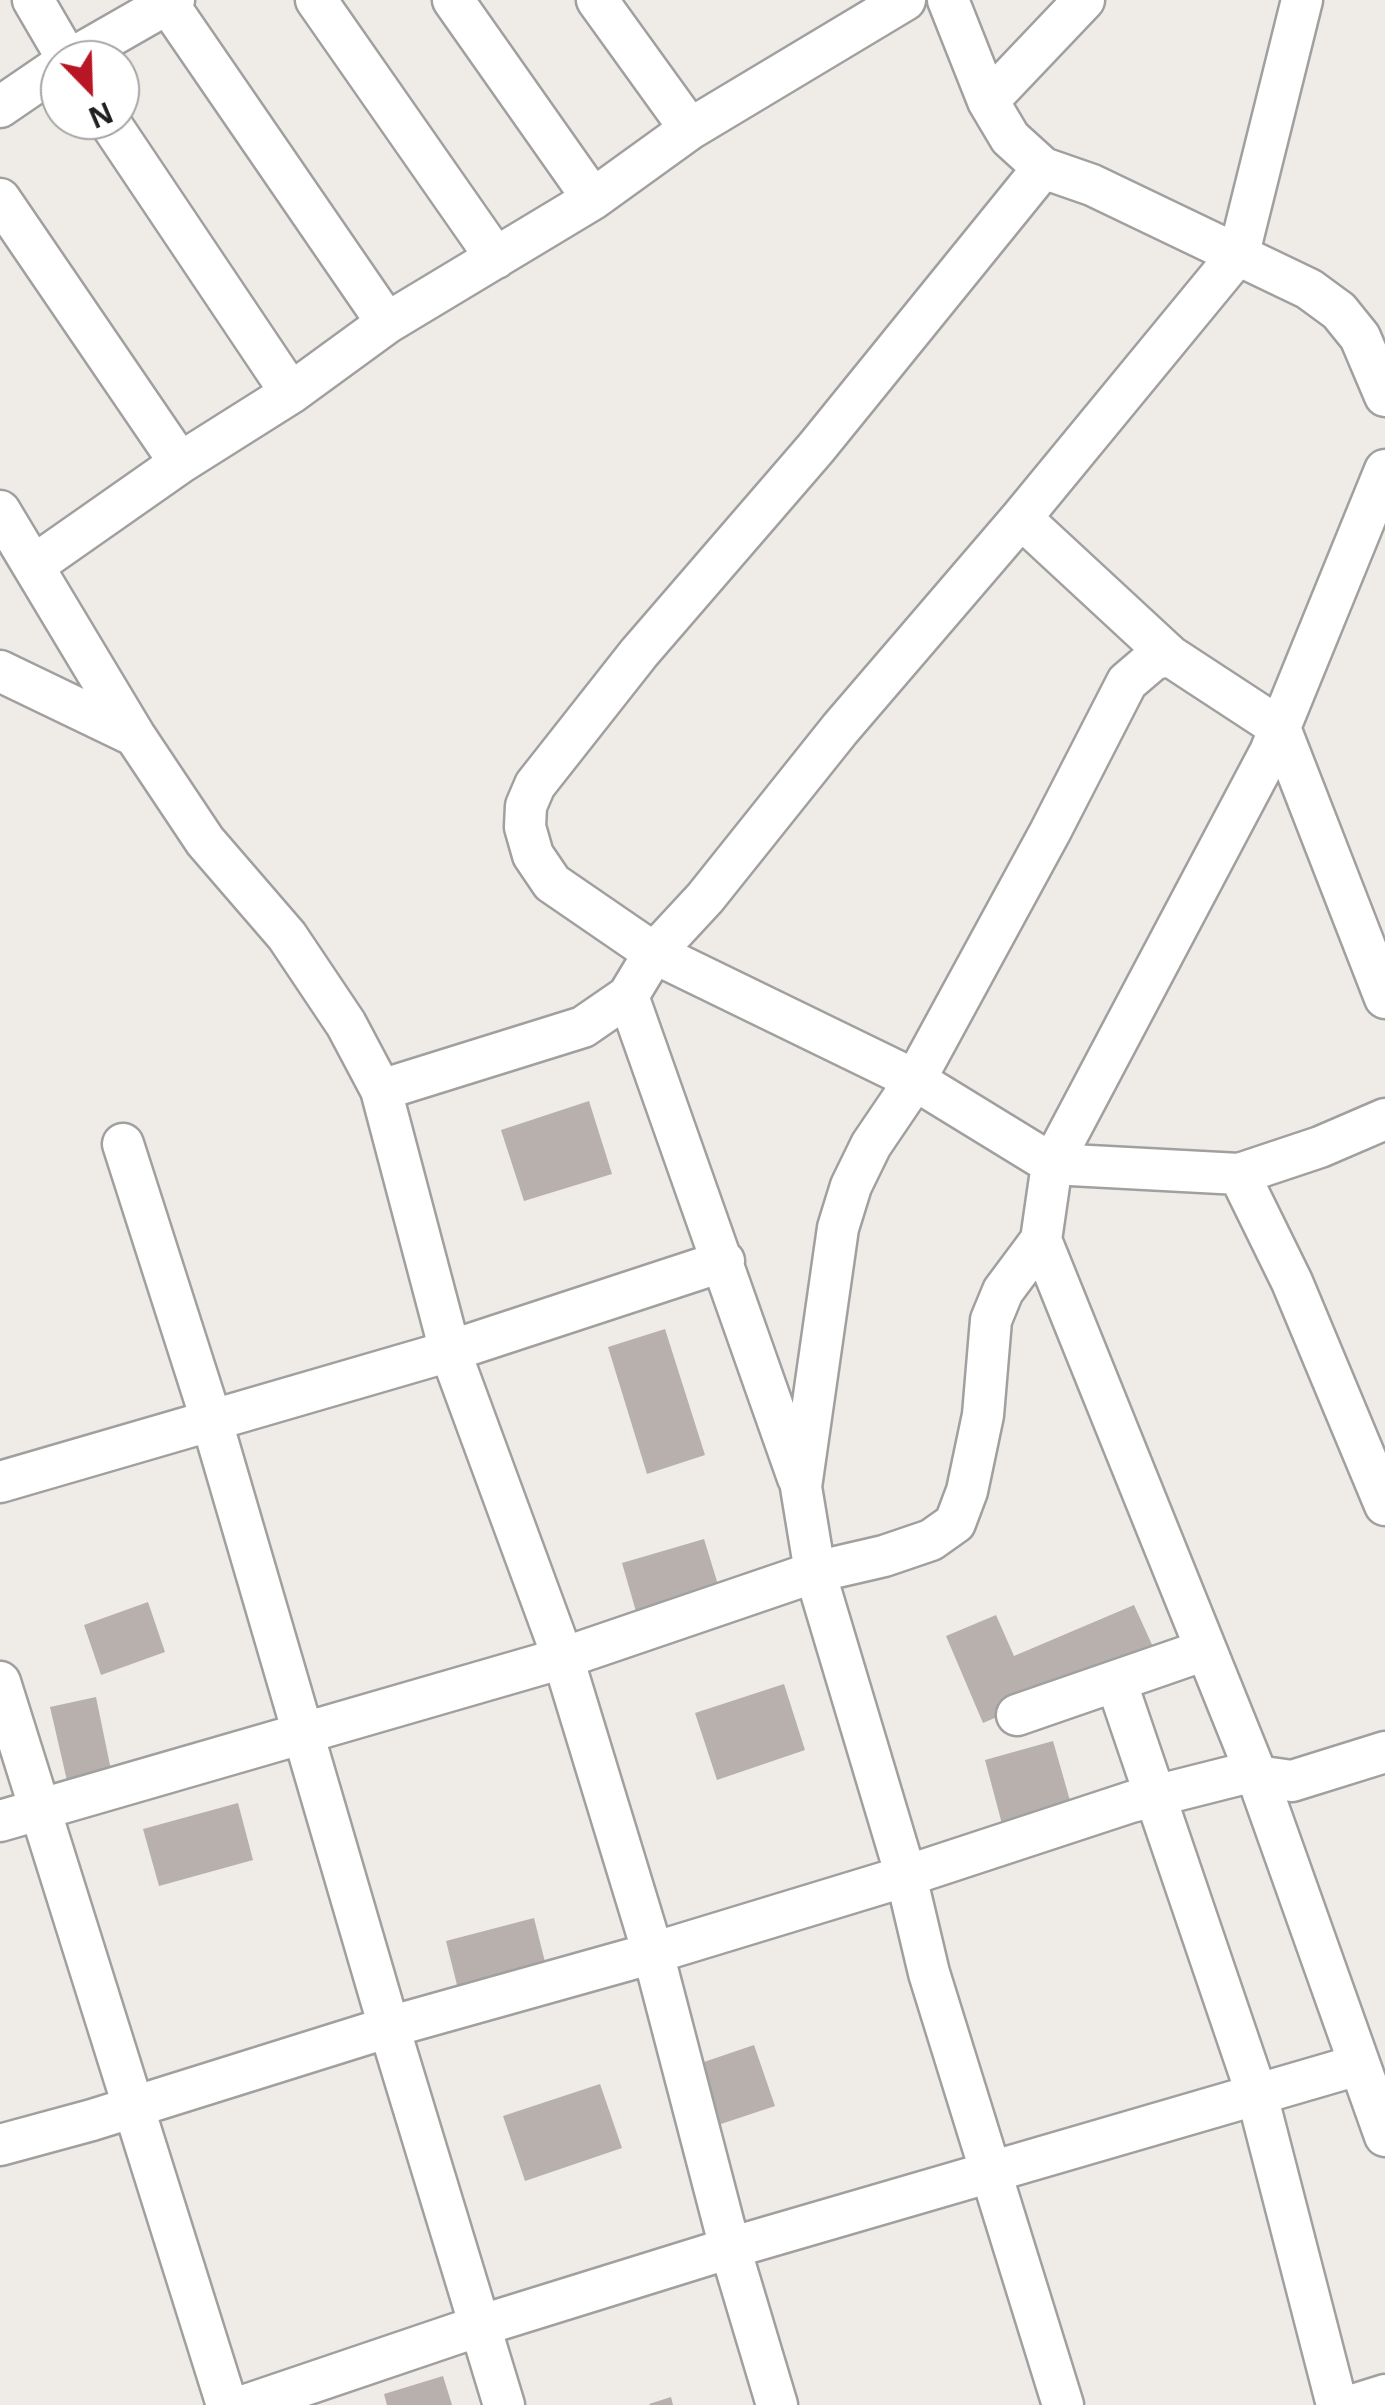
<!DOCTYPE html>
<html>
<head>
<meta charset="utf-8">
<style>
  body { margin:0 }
  #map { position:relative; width:1385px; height:2405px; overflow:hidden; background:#efebe6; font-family:"Noto Sans",sans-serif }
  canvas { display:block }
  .north { position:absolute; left:40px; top:40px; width:100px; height:100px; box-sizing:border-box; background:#fff; border:2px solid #a5a5a5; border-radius:50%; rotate:157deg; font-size:28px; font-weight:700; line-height:40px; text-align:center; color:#1f1f1f }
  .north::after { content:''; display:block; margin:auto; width:35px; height:45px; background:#b81624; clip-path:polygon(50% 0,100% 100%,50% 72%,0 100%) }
</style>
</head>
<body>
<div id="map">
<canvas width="1385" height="2405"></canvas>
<div class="north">N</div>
</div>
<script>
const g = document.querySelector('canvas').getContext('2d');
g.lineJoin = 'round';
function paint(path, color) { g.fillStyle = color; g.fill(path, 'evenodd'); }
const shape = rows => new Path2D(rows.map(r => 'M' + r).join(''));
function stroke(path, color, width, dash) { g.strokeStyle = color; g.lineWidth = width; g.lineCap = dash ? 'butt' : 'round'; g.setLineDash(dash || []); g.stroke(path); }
paint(shape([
  [589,1101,612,1174,524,1201,501,1130],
  [665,1329,705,1455,647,1474,608,1347],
  [704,1539,720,1591,637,1615,622,1563],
  [148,1602,165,1652,101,1675,84,1625],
  [1134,1605,1154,1649,983,1723,946,1636,996,1615,1014,1656],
  [784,1684,805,1750,717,1780,695,1713],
  [96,1697,112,1775,68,1785,50,1707],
  [1053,1741,1071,1804,1002,1824,985,1760],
  [238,1803,253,1860,159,1886,143,1829],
  [534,1918,546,1966,458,1989,446,1941],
  [754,2045,775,2106,718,2125,698,2064],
  [600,2084,622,2148,525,2181,503,2116],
  [443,2376,452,2405,387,2405,384,2394],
  [671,2397,673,2405,650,2405,649,2404]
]), '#b8b0ac');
const street = shape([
  [33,0,68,60],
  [316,0,496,258],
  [453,0,593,199],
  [948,0,988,101,1010,138,1043,168,1092,185,1309,289,1339,311,1360,337,1385,396],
  [168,4,387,323],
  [69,60,174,0],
  [988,101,1084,0],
  [0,107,60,66],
  [108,120,291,393],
  [690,129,905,0],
  [1043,168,816,448,639,653,535,785,526,806,525,827,533,855,552,883,654,953,915,1080,1052,1164,1239,1174,1320,1147,1385,1119],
  [0,199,180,463],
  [0,511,135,736,205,841,287,936,346,1024,381,1090,450,1351,563,1658,653,1953,730,2248,777,2405],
  [1021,518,1170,656],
  [33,566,180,463,291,393,387,323,593,199,690,129,597,0],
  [0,671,135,736],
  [628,996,798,1478],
  [381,1090,583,1027,628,996,654,953,705,898,840,729,1021,518,1239,253,1302,0],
  [123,1144,212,1422,389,2027,504,2405],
  [1239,1174,1292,1282,1385,1505],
  [1041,1240,1257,1776,1385,2136],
  [0,1482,450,1351,724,1261],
  [1116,1681,1257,2095,1337,2405],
  [0,1682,227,2405],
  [1017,1715,1205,1650],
  [0,1821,563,1658,815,1572,884,1556,931,1540,955,1523,967,1491,983,1415,991,1320,1003,1291,1041,1240,1052,1164,1270,752,1385,470],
  [0,2145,92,2120,389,2027,653,1953,906,1876,1131,1802,1242,1774,1292,1781,1385,1752],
  [246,2405,479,2326,730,2248,1358,2065],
  [1063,2405,929,1973,906,1876,815,1572,801,1487,838,1228,851,1186,871,1145,915,1080,1050,832,1127,682,1154,659,1170,656,1280,728,1385,998],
  [1353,2405,1385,2395]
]);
stroke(street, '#a0a0a0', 45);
stroke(street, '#fff', 40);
</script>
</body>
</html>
